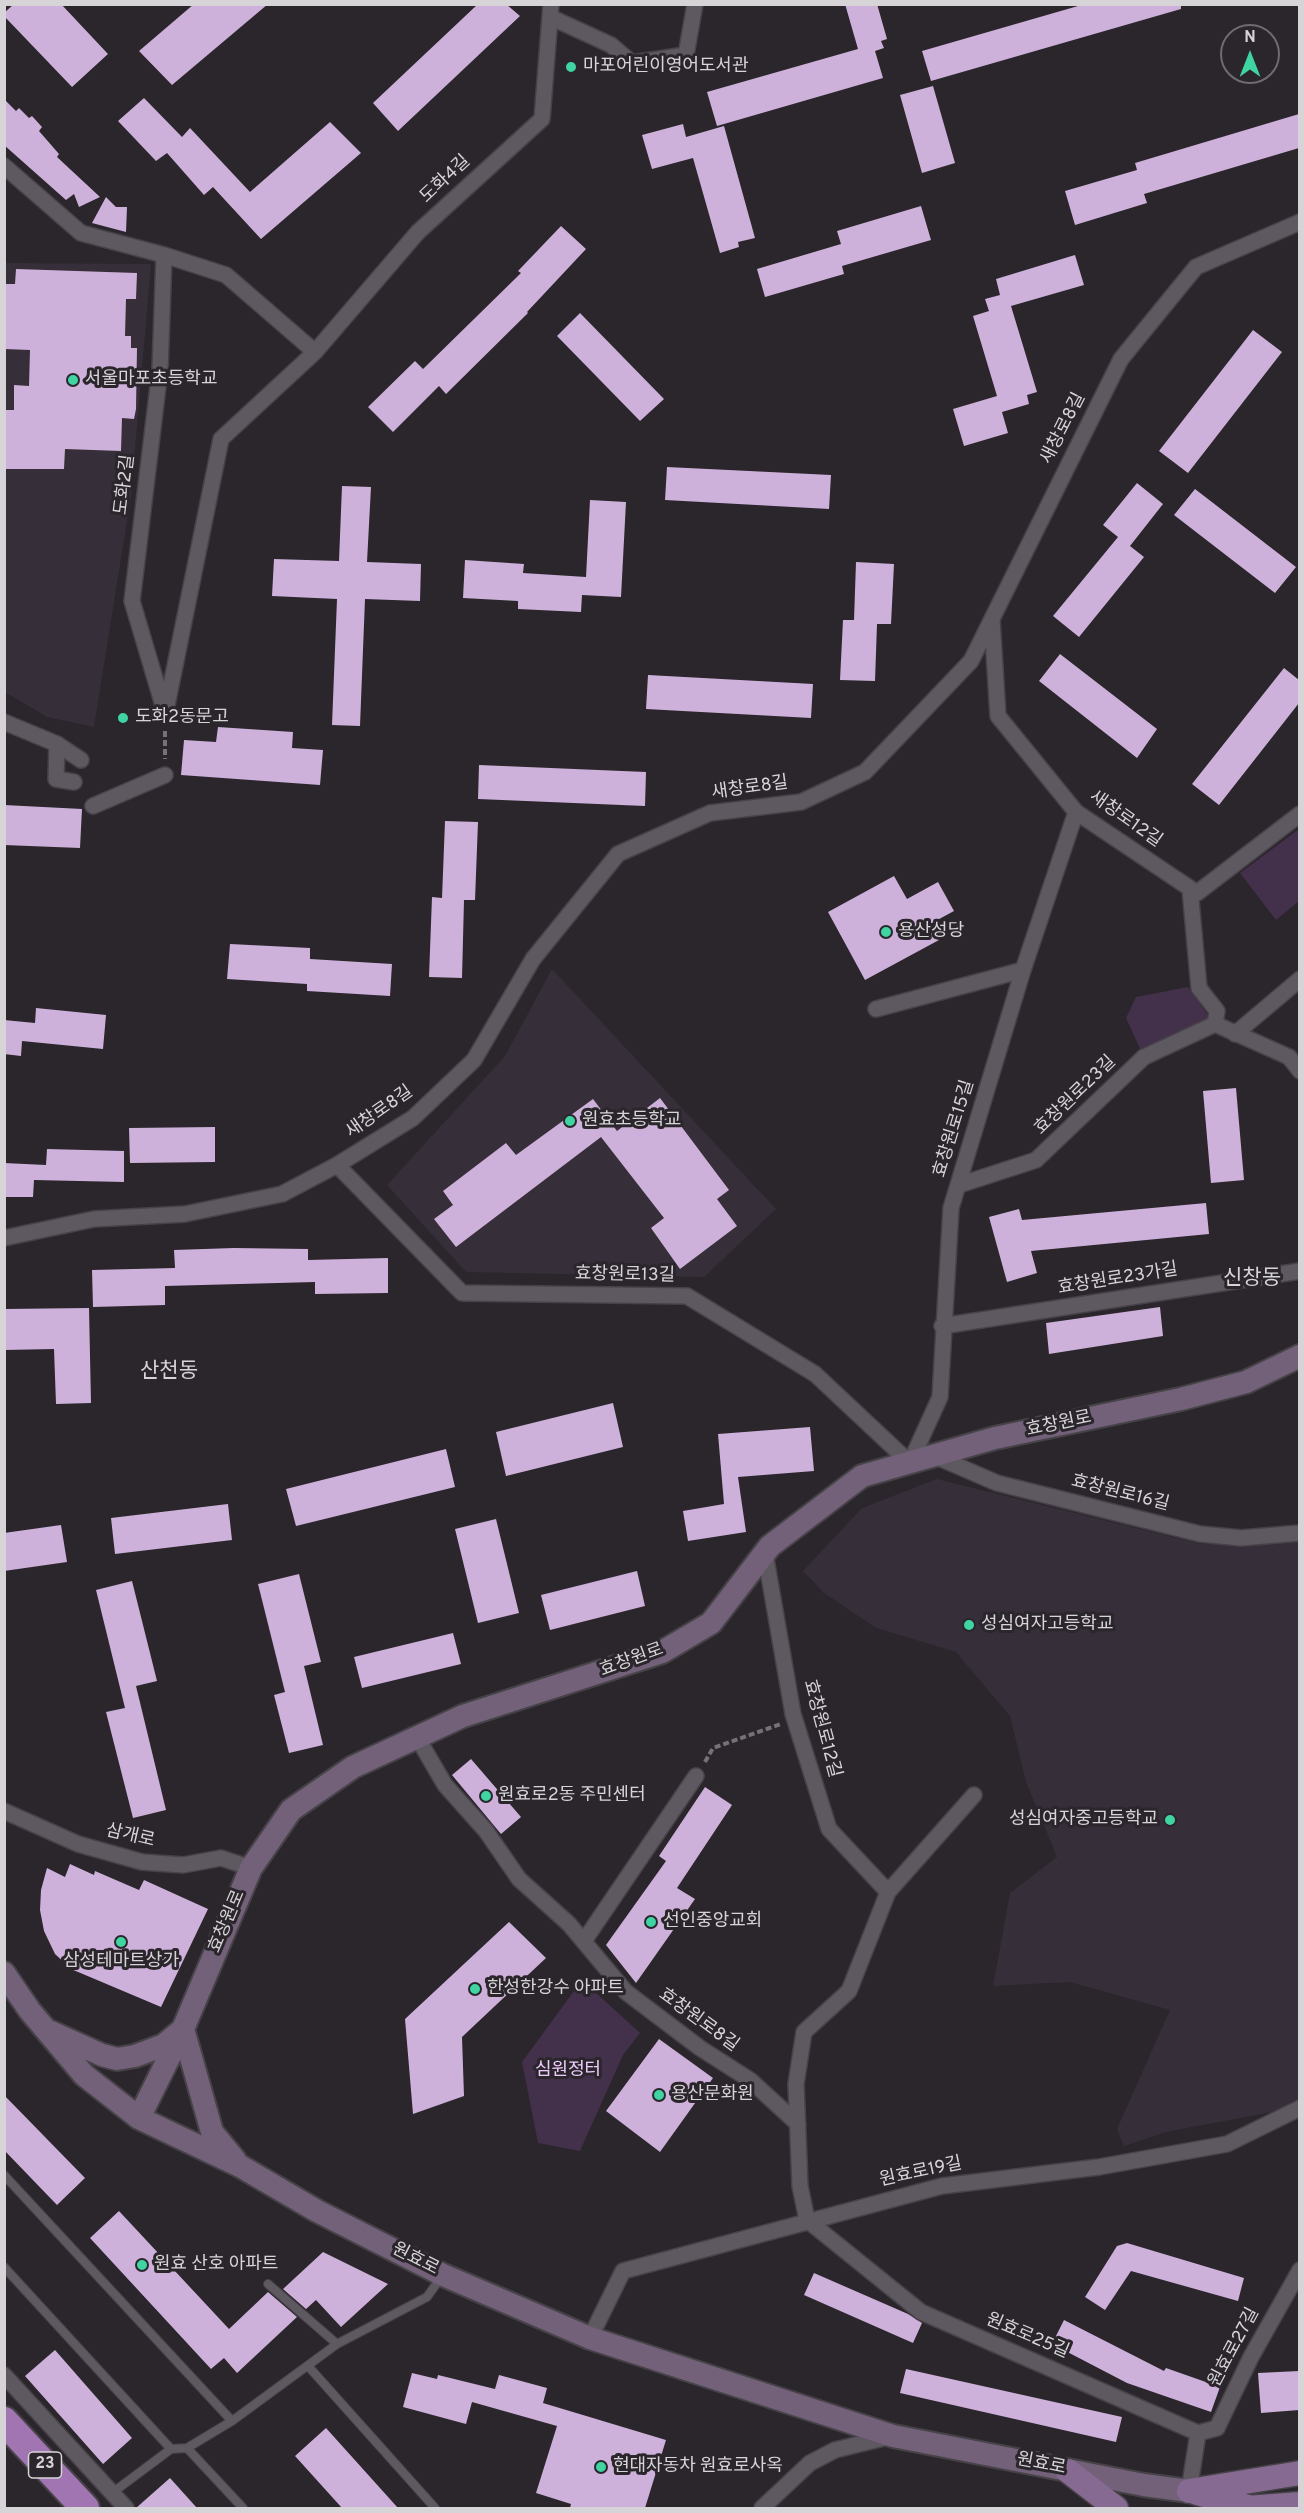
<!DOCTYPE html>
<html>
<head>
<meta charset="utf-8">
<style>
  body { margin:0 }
  #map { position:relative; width:1304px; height:2513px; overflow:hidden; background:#2a262c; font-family:Overpass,sans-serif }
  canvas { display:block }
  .frame { position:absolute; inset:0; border:6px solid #d7d4d8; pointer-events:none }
  .north { position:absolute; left:1220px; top:24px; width:60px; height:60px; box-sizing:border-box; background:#2a262c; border:2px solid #6f6c71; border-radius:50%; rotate:0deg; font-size:16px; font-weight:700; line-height:24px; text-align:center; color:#d7d4d8 }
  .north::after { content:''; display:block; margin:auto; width:21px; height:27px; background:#3fd4a2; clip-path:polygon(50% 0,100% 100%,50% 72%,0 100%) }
</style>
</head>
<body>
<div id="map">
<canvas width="1304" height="2513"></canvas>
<div class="frame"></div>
<div class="north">N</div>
</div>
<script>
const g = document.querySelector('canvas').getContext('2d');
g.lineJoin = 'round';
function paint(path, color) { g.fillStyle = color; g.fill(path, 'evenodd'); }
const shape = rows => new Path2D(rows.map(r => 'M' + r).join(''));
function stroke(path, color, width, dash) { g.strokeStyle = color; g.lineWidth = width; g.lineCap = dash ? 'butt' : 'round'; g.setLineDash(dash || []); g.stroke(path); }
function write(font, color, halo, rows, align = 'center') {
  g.font = font + ' Overpass,"Noto Sans KR",sans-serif'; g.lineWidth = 6; g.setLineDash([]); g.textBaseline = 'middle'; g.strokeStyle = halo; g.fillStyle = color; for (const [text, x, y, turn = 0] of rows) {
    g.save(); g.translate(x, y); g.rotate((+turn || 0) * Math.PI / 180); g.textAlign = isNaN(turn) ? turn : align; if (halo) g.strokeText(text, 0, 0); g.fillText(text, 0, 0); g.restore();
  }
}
paint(shape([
  [5,263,151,264,131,496,94,727,47,717,5,692],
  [552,969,776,1209,704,1277,466,1272,387,1185,505,1056],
  [937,1479,1201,1544,1299,1541,1299,2102,1277,2111,1166,2132,1124,2146,1117,2129,1170,2010,1070,1982,993,1986,1010,1893,1057,1857,1026,1782,1010,1716,956,1652,876,1628,824,1593,803,1571,862,1508]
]), '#362e39');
paint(shape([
  [1299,829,1299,901,1276,920,1240,873],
  [1188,987,1207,1014,1208,1023,1142,1053,1126,1018,1136,997],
  [582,1980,640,2033,623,2055,580,2151,538,2143,522,2062]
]), '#43304b');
paint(shape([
  [14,4,61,4,108,54,72,87,4,16,4,13],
  [194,4,268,4,172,85,139,51],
  [478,4,506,4,520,16,398,131,373,103],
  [845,4,877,4,887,39,881,41,884,48,875,51,883,78,717,126,707,92,858,49],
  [1085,4,1181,4,1181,9,931,81,922,51],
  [933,86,955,163,922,173,900,95],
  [144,98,182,137,190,128,250,192,330,122,361,153,261,239,213,187,204,195,167,153,156,161,118,121],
  [4,99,16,111,19,108,29,118,32,116,42,127,39,131,59,154,57,157,100,197,79,207,74,194,66,200,4,145],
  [1299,114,1299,148,1144,194,1147,203,1075,225,1065,191,1137,170,1135,163],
  [683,124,686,137,724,126,755,238,738,242,739,247,720,253,693,158,652,169,642,135],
  [106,197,116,207,127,207,126,232,92,223],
  [921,206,931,240,842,266,844,274,765,297,757,269,841,244,837,231],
  [561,226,586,249,527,312,528,313,446,394,439,386,393,432,368,407,415,361,423,369,521,273,518,271],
  [1075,255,1084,285,1011,306,1037,392,1027,395,1029,404,1002,412,1008,433,964,446,953,409,997,396,973,316,989,311,985,299,1000,295,996,279],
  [16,269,137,273,136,299,126,299,125,336,131,336,131,348,137,348,136,409,134,419,122,418,121,451,65,449,64,469,4,469,4,410,14,410,14,385,29,386,30,350,4,349,4,284,15,284],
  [580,313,664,399,640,421,557,336],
  [1253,330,1282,352,1188,473,1159,451],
  [667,467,831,475,829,509,665,500],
  [1137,483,1163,504,1130,546,1144,557,1079,637,1053,616,1118,537,1103,525],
  [342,486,371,487,367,562,421,564,420,601,365,599,360,726,332,725,337,599,272,596,274,559,339,561],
  [1195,489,1296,567,1275,593,1174,515],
  [590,500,626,502,621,597,582,595,581,612,518,609,518,601,463,598,465,560,524,564,523,573,586,577],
  [856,562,894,564,891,624,877,624,875,681,840,680,843,620,854,620],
  [1060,654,1157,729,1137,758,1039,681],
  [1284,668,1299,680,1299,703,1219,805,1192,784],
  [648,675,813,684,811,718,646,709],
  [218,727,293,732,292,748,323,750,320,785,181,775,184,740,216,742],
  [479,765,646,772,645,806,478,799],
  [4,805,82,809,80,848,4,845],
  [445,821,478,822,475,900,464,900,462,978,429,977,432,897,442,898],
  [894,876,907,899,938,882,954,911,930,924,939,940,865,980,828,912],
  [230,944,310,948,310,959,392,964,390,996,307,991,307,984,227,979],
  [36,1008,106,1015,103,1049,22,1041,21,1056,4,1054,4,1020,35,1023],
  [1236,1088,1244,1180,1211,1183,1203,1091],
  [660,1098,729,1190,717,1199,737,1226,680,1269,651,1228,664,1218,601,1137,456,1247,434,1219,453,1205,443,1191,506,1143,516,1155,593,1099,617,1131],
  [215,1127,215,1162,130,1163,129,1128],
  [47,1149,124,1151,124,1182,34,1180,33,1197,4,1197,4,1163,46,1165],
  [1206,1203,1209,1234,1031,1251,1037,1273,1007,1282,989,1217,1019,1209,1022,1220],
  [234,1248,308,1249,308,1260,388,1258,388,1293,315,1294,315,1282,165,1286,165,1305,93,1307,92,1270,175,1268,174,1250],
  [1160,1307,1163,1336,1049,1354,1046,1323],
  [89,1308,91,1403,56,1404,54,1349,4,1350,4,1309],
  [613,1403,623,1447,506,1476,496,1432],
  [810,1427,814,1471,738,1477,746,1532,688,1541,683,1511,724,1504,718,1434],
  [446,1449,455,1487,296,1526,286,1489],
  [228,1504,232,1540,115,1554,111,1518],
  [496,1519,519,1613,478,1623,455,1529],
  [61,1525,67,1562,4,1571,4,1533],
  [637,1571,645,1606,550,1630,541,1595],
  [299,1574,321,1662,304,1666,323,1745,289,1753,274,1695,285,1692,258,1584],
  [132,1581,157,1681,136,1686,166,1810,133,1818,106,1712,125,1708,96,1590],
  [453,1633,461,1664,362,1688,354,1657],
  [471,1759,521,1817,501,1834,452,1775],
  [705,1787,732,1805,677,1888,695,1899,636,1983,606,1945,666,1861,659,1856],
  [70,1864,94,1875,95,1871,139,1890,144,1880,208,1909,161,2007,71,1969,55,1954,44,1931,40,1910,41,1890,47,1868,65,1877],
  [509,1922,546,1958,462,2037,464,2096,413,2114,405,2019],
  [659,2039,713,2078,660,2152,606,2111],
  [4,2095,85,2178,57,2205,4,2150],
  [119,2211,229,2329,268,2292,297,2317,237,2373,224,2358,211,2369,90,2238],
  [1127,2243,1244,2278,1238,2301,1131,2271,1105,2310,1085,2297,1117,2246],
  [323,2252,388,2284,341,2327,316,2300,306,2309,283,2289],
  [814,2273,908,2314,922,2323,913,2343,804,2295],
  [1064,2320,1164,2371,1166,2368,1220,2387,1211,2412,1127,2383,1052,2344],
  [55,2350,132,2438,103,2464,25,2376],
  [906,2369,1122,2417,1116,2442,900,2393],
  [1299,2371,1299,2410,1261,2413,1258,2373],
  [412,2373,437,2379,438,2375,495,2389,499,2375,547,2388,543,2403,666,2440,645,2508,570,2508,571,2504,536,2493,557,2426,472,2402,466,2424,403,2407],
  [326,2428,398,2508,342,2508,295,2456],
  [170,2478,197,2508,135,2508,136,2508]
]), '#ceb1da');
const lane = shape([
  [4,2175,232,2421],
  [4,2267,171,2449],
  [268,2284,337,2344],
  [308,2366,435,2508],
  [187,2448,243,2508],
  [112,2493,171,2449,187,2448,232,2421,337,2344,427,2297,442,2276]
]);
const street = shape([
  [550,17,611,45,632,63,686,55,695,4],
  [4,166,81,233,164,255],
  [992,620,998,716,1076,812,1197,893,1300,814],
  [165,712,132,601,160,370,164,255,226,275,315,352],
  [165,715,221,439,315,352,418,232,542,119,551,4],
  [4,722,57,744,81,760],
  [57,744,56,779,74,782],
  [93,806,165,775],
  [1190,889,1199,988,1217,1011,1215,1024],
  [876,1009,1023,970],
  [1235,1034,1300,979],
  [337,1165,462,1293,687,1296,815,1374,910,1463,940,1397,951,1208,1023,970,1076,812],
  [959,1185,1036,1160,1144,1057,1215,1024,1289,1057,1300,1071],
  [4,1238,94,1219,185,1214,282,1194,337,1165,413,1118,474,1060,533,959,618,854,710,813,801,802,865,772,971,661,1121,359,1196,267,1300,222],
  [942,1326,1300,1271],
  [937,1457,997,1483,1200,1534,1241,1538,1300,1533],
  [765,1553,793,1714,829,1829,888,1892,849,1991,804,2032,796,2084,800,2186,807,2220,921,2312,1198,2433],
  [417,1737,445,1785,486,1831,519,1879,569,1924,626,1992,700,2048,750,2080,798,2124],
  [4,1811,78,1844,142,1862,183,1865,221,1858,251,1868],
  [888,1892,974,1795],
  [584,1941,696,1776],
  [590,2338,623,2271,942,2186,1099,2167,1227,2144,1300,2108],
  [4,2375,126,2508],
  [1198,2433,1217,2428,1251,2357,1300,2270],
  [1189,2491,1198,2433],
  [762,2508,810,2463,835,2450,892,2436]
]);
const secondary = shape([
  [4,1973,30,2011,84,2075,139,2118,240,2166,317,2211,443,2275,590,2338,893,2436,1144,2485,1189,2491],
  [183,2029,212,2132,235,2160],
  [51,2032,102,2055,117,2059,135,2056,164,2045,182,2030],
  [139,2118,183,2029,251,1868,291,1810,353,1767,463,1716,662,1652,711,1623,770,1546,862,1476,995,1438,1181,1399,1246,1382,1300,1356]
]);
const primary = shape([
  [1068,2471,1116,2508],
  [1189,2491,1300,2473],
  [1197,2493,1252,2508],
  [1247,2508,1300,2504]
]);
const highway = shape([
  [4,2421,85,2508]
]);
stroke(lane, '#464248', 10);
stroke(street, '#464248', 18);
stroke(secondary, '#464248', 26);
stroke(primary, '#464248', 27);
stroke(highway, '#464248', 32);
stroke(shape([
  [165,731,165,759],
  [705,1762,713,1748,781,1724]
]), '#757177', 4, [6, 3]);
stroke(lane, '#5e5960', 8);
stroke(street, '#5e5960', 15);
stroke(secondary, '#726179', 22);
stroke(primary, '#866a91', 24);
stroke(highway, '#a075b2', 28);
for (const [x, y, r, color] of [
  [571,67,6,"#3fd4a2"],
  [73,380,6,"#3fd4a2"],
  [123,718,6,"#3fd4a2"],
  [886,932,6,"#3fd4a2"],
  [570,1121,6,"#3fd4a2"],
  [969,1625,6,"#3fd4a2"],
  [486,1796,6,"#3fd4a2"],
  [1170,1820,6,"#3fd4a2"],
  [651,1922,6,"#3fd4a2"],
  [121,1942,6,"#3fd4a2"],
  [475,1989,6,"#3fd4a2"],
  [659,2095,6,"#3fd4a2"],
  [142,2265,6,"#3fd4a2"],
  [601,2467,6,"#3fd4a2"]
]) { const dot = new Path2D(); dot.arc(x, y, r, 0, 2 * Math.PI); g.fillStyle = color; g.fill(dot); stroke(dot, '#2a262c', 2); }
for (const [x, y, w] of [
  [45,2465,33]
]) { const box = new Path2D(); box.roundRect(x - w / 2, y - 13, w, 26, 4.5); g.fillStyle = '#2a262c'; g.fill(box); stroke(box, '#d7d4d8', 1.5); }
write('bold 16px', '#d7d4d8', null, [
  ["23",45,2465]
]);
write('18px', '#d7d4d8', '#2a262c', [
  ["마포어린이영어도서관",583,67],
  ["서울마포초등학교",85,380],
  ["도화2동문고",135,718],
  ["용산성당",898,932],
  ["원효초등학교",582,1121],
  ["성심여자고등학교",981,1625],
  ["원효로2동 주민센터",498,1796],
  ["성심여자중고등학교",1158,1820,"right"],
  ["선인중앙교회",663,1922],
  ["삼성테마트상가",121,1962,"center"],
  ["한성한강수 아파트",487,1989],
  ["용산문화원",671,2095],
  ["원효 산호 아파트",154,2265],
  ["현대자동차 원효로사옥",613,2467]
], 'left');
write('18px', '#d7d4d8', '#2a262c', [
  ["도화4길",446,180,-43],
  ["새창로8길",1064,429,-63],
  ["도화2길",126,485,-83],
  ["새창로8길",750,789,-8],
  ["새창로12길",1125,820,35],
  ["효창원로23길",1076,1096,-44],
  ["새창로8길",380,1113,-35],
  ["효창원로15길",955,1129,-73],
  ["효창원로13길",625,1276,1],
  ["효창원로23가길",1118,1280,-9],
  ["효창원로",1059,1425,-12],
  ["효창원로16길",1120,1494,14],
  ["효창원로",632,1661,-20],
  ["효창원로12길",821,1729,75],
  ["삼개로",130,1837,13],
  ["효창원로",228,1922,-67],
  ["효창원로8길",698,2021,36],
  ["원효로19길",921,2173,-12],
  ["원효로",415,2260,27],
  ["원효로25길",1027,2337,23],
  ["원효로27길",1235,2348,-62],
  ["원효로",1041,2465,11]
]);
write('18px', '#edcbfc', '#2a262c', [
  ["심원정터",568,2071]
]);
write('21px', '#d7d4d8', '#2a262c', [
  ["신창동",1252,1280],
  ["산천동",169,1373]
]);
</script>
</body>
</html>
